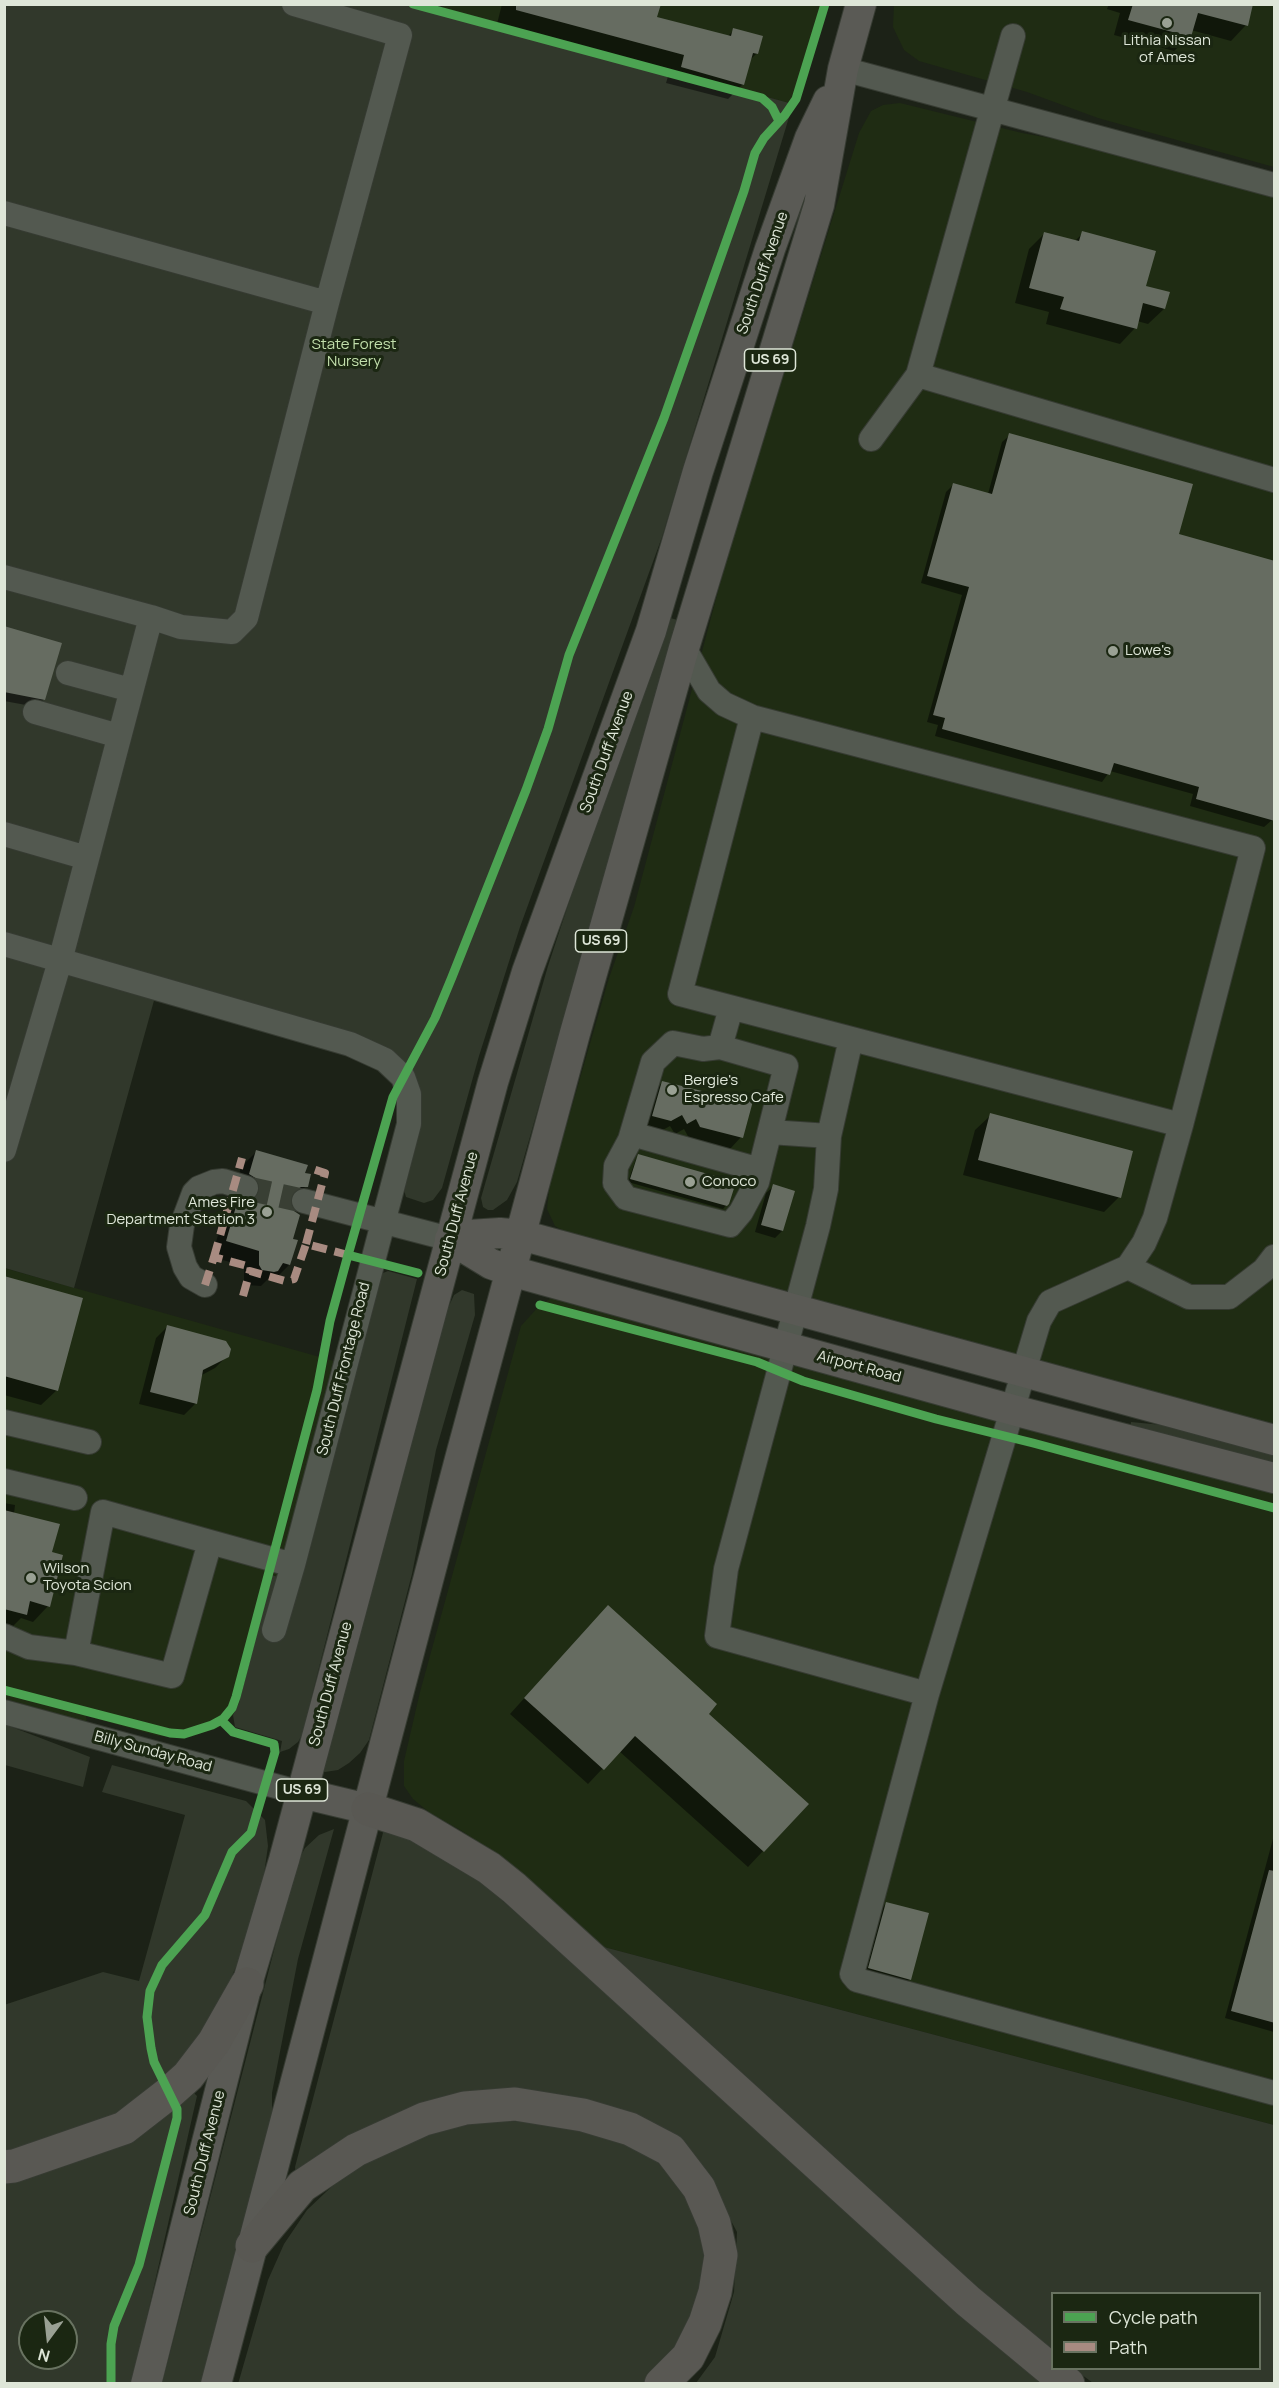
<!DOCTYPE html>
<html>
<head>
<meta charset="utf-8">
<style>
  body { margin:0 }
  #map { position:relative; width:1279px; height:2388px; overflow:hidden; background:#1c2217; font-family:Manrope,sans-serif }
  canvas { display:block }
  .frame { position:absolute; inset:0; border:6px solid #dee6d8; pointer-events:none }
  .legend { position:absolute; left:1051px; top:2292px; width:210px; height:78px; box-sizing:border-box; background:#1b2712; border:2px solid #697361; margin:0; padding:8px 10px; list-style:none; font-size:18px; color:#dee6d8 }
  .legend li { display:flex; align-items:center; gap:12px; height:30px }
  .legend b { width:30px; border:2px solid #697361 }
  .north { position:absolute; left:18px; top:2310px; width:60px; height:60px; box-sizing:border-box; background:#1b2712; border:2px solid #697361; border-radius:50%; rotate:195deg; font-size:16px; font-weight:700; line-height:24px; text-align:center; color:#dee6d8 }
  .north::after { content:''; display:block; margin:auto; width:21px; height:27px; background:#9aa194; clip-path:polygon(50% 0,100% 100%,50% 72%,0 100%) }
</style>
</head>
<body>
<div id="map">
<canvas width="1279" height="2388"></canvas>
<div class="frame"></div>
<ul class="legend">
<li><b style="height:8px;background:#4ca352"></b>Cycle path</li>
<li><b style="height:8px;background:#a88b81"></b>Path</li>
</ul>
<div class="north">N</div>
</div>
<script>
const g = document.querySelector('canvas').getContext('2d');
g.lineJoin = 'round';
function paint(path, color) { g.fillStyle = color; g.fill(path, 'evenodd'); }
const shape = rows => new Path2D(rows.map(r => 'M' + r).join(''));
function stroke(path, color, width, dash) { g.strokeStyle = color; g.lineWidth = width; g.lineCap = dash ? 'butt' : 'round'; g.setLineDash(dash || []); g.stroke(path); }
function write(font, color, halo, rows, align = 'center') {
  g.font = font + ' Manrope,sans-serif'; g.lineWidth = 6; g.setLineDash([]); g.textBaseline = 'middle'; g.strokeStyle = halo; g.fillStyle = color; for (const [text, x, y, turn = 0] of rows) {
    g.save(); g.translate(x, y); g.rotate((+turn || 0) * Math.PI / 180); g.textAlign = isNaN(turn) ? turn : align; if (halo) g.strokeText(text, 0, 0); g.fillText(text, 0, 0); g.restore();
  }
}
paint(shape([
  [444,4,823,5,793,104,443,8],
  [894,5,1274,5,1274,167,1098,118,1027,92,919,61,904,50,893,27],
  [900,103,1022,133,1082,144,1274,197,1274,1432,578,1239,555,1226,547,1209,550,1182,609,978,634,907,728,554,859,133,871,111,883,105],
  [4,1268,334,1361,278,1577,272,1575,239,1703,233,1715,223,1726,190,1737,158,1736,86,1716,87,1722,5,1699],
  [550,1299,570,1299,1274,1487,1274,2125,604,1947,510,1866,462,1831,430,1813,413,1799,404,1786,404,1761,420,1692,521,1326,540,1305]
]), '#1f2c13');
paint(shape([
  [4,5,428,5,793,104,662,537,520,927,479,1056,442,1188,433,1200,424,1203,406,1197,404,1190,404,1178,421,1110,420,1090,410,1071,160,979,74,1288,5,1268],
  [670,618,678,620,517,1182,507,1200,493,1210,488,1210,483,1207,481,1198,548,966,606,790],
  [388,1271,417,1279,302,1735,298,1742,289,1749,280,1752,282,1741,235,1727,233,1715,239,1703,272,1575,278,1577,284,1636,377,1280,383,1273],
  [462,1290,474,1294,475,1315,436,1450,412,1574,369,1740,360,1753,349,1763,338,1770,325,1772,323,1771,443,1319,454,1295],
  [1131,1422,1183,1427,1274,1452,1274,1467,1130,1427],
  [4,1724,90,1757,83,1787,5,1765],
  [112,1765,246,1801,265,1820,268,1846,263,1881,246,1945,219,2004,199,2040,175,2070,127,2109,87,2128,5,2152,4,2005,103,1972,139,1981,185,1815,102,1792],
  [334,1829,298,1959,272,2093,272,2120,201,2383,162,2384,296,1865,305,1848,319,1835],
  [384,1829,400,1835,470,1872,1046,2383,696,2383,715,2357,734,2292,737,2232,710,2181,513,2092,296,2177,295,2167],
  [604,1947,1274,2125,1274,2383,1093,2383,1074,2369,1260,2368,1260,2294,1052,2294,1052,2352,1026,2331],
  [192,2091,197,2096,132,2383,5,2383,4,2179],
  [30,2322,66,2322,66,2358,30,2358],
  [489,2120,562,2124,635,2146,669,2171,696,2205,710,2251,701,2301,678,2348,648,2383,238,2384,268,2280,284,2244,307,2210,346,2173,415,2136]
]), '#31382b');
paint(shape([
  [502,4,659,4,655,18,727,37,734,30,757,53,749,61,743,84,728,99,666,83,670,70,497,24],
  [1109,4,1252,4,1246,25,1231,41,1191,30,1190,36,1174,51,1114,35,1120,13,1107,9],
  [1083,233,1145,287,1164,309,1148,324,1137,321,1135,328,1120,344,1046,324,1049,312,1015,303,1029,249,1044,234,1074,242],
  [1010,435,1177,535,1272,820,1264,827,1190,806,1193,794,1110,771,1102,782,935,736,938,725,927,722,962,595,921,583,946,492,953,485,988,494,1002,442],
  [4,628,44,699,37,707,4,701],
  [663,1082,706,1101,722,1105,741,1137,730,1149,689,1138,684,1129,675,1134,670,1126,659,1132,642,1127,651,1094],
  [991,1115,1119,1197,1104,1212,963,1175,975,1130],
  [256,1152,304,1174,306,1186,290,1203,291,1240,289,1265,274,1280,269,1278,261,1286,247,1285,244,1281,244,1266,212,1257,222,1220,238,1204,245,1204,242,1194,235,1190,241,1167],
  [639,1156,728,1203,723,1209,628,1182,636,1159],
  [774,1186,782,1231,775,1238,755,1232,766,1193],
  [4,1277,57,1390,41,1405,4,1395],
  [167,1327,227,1356,215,1368,200,1376,195,1404,184,1415,139,1404,156,1338],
  [4,1503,15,1505,14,1514,48,1606,33,1622,21,1618,10,1629,4,1628],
  [592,1623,707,1714,807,1804,748,1867,619,1751,588,1784,510,1714],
  [1274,1835,1274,2032,1225,2018],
  [887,1903,910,1979,907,1982,866,1971,883,1907]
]), '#0007');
paint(shape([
  [516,4,661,4,657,17,731,36,733,28,763,36,758,54,753,53,744,85,681,67,684,55,516,10],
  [1133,4,1253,4,1248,26,1198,13,1191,37,1128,20],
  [1082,231,1156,251,1146,286,1170,292,1165,309,1143,303,1137,329,1060,309,1064,297,1029,288,1044,232,1079,241],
  [1009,433,1193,484,1179,534,1275,561,1275,821,1196,799,1199,787,1114,763,1110,775,942,729,945,718,933,715,969,587,927,576,953,483,992,494],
  [4,626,62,643,45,700,4,692],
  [662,1081,702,1091,706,1099,717,1093,723,1103,734,1096,753,1101,743,1138,700,1127,696,1119,687,1124,682,1115,671,1121,652,1116],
  [990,1113,1133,1151,1121,1198,978,1160],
  [256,1150,308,1165,305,1173,311,1174,308,1187,301,1187,294,1191,290,1198,294,1211,300,1215,293,1239,298,1240,290,1265,283,1263,278,1271,274,1272,262,1270,259,1265,259,1251,226,1241,237,1203,250,1202,259,1193,260,1185,257,1179,249,1174],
  [638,1154,736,1182,729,1204,727,1206,630,1179],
  [773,1184,795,1191,783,1231,761,1225],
  [4,1276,83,1298,58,1391,4,1376],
  [167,1325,226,1341,231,1349,229,1357,203,1370,197,1404,150,1392],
  [4,1510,60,1524,52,1552,63,1555,50,1607,30,1601,27,1615,4,1609],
  [608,1605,717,1704,709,1714,809,1804,764,1852,635,1736,604,1770,524,1698],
  [1269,1870,1275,1871,1275,2023,1231,2011],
  [886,1902,929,1913,911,1980,868,1968]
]), '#666c61');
stroke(shape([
  [246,1188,304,1201]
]), '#393f34', 24, [24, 12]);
const minor = shape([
  [843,69,1274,185],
  [4,213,327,303],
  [918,375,1274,480],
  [871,439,918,375,1013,36],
  [4,577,151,617,60,961,4,1150],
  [151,617,181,627,232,632,246,618,327,303,400,35,294,4],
  [684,648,709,691,724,704,752,717,1253,848,1181,1125,1155,1218,1144,1243,1128,1267,1050,1302,1039,1321,927,1694,852,1974,857,1980,1274,2093],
  [68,673,131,690],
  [35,712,119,736],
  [752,717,680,994,1181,1125],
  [4,834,87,858],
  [4,944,350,1044,385,1060,403,1077,409,1094,409,1124,293,1565,274,1630],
  [851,1039,829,1136,826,1189,818,1226,726,1569,717,1636,927,1694],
  [720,1047,786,1066,757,1182,741,1212,730,1225,626,1198,615,1183,616,1166,630,1140,653,1062,673,1043,703,1049,720,1047,731,1008],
  [770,1132,829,1136],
  [632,1134,760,1170],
  [304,1201,450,1239],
  [1128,1267,1189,1297,1229,1297,1264,1270,1274,1257],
  [205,1285,191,1277,185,1267,179,1247,182,1225,194,1193,199,1188,214,1182,223,1181,246,1188],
  [4,1422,89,1442],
  [4,1481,75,1498],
  [210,1542,172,1676,76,1653,103,1512,210,1542,293,1565],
  [4,1636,29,1647,76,1653],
  [4,1712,301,1793]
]);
const major = shape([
  [450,1239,491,1264,511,1271,1013,1410,1274,1478],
  [450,1239,469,1235,500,1233,521,1235,1274,1440],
  [301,1793,368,1809],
  [146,2384,247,1984,284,1860,493,1082,527,972,651,631,698,471,770,249,810,138,828,101],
  [216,2384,460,1459,575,1033,684,648,819,205,843,69,861,4]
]);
const highway = shape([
  [368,1809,417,1825,489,1868,514,1888,968,2301,1068,2384],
  [4,2167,14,2166,124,2128,169,2093,188,2076,214,2042,247,1984],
  [252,2246,302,2186,356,2150,424,2119,465,2108,515,2104,583,2115,630,2129,670,2150,699,2188,714,2223,721,2255,715,2292,705,2323,688,2357,661,2384]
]);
stroke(minor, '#363b32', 26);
stroke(major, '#363b32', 32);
stroke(highway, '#363b32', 35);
stroke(minor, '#535950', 24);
stroke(major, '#5a5a55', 30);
stroke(highway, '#595853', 33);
stroke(shape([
  [306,1244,325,1173,310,1168],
  [214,1257,242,1158],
  [205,1285,214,1257,251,1267,250,1271],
  [243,1296,250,1271,285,1281,294,1279,306,1244,348,1255]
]), '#a88b81', 8, [15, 8]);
stroke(shape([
  [413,4,762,98,772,107,779,121],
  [418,1273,348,1255,393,1097,435,1018,452,977,526,790,548,729,569,655,664,418,744,191,755,153,764,138,785,115,796,99,825,4],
  [540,1305,757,1362,803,1381,936,1419,1033,1443,1274,1508],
  [4,1690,170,1733,184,1734,212,1725,223,1719,232,1708,236,1697,317,1390,330,1321,348,1255],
  [111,2384,111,2344,114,2326,139,2265,177,2118,177,2109,154,2062,151,2048,147,2017,150,1991,162,1965,205,1915,232,1852,251,1833,275,1752,274,1744,233,1732,221,1720]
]), '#4ca352', 9);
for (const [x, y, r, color] of [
  [1167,23,6,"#9aa194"],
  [1113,651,6,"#9aa194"],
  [672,1090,6,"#9aa194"],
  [690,1182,6,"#9aa194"],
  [267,1212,6,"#9aa194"],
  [31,1578,6,"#9aa194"]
]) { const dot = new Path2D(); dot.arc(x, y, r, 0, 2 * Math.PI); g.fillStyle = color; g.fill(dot); stroke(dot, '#1b2712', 2); }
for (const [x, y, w] of [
  [770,360,51],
  [601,941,51],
  [302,1790,51]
]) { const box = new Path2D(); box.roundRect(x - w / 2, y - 11, w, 22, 4.5); g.fillStyle = '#1b2712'; g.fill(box); stroke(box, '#dee6d8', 1.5); }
write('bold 14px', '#dee6d8', null, [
  ["US 69",770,360],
  ["US 69",601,941],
  ["US 69",302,1790]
]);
write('15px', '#dee6d8', '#1b2712', [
  ["Lithia Nissan",1167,41,"center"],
  ["of Ames",1167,58,"center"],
  ["Lowe's",1125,651],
  ["Bergie's",684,1081],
  ["Espresso Cafe",684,1098],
  ["Conoco",702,1182],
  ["Ames Fire",255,1203,"right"],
  ["Department Station 3",255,1220,"right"],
  ["Wilson",43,1569],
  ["Toyota Scion",43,1586]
], 'left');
write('15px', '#dee6d8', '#1b2712', [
  ["South Duff Avenue",763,273,-71],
  ["South Duff Avenue",607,752,-70],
  ["South Duff Avenue",457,1214,-75],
  ["Airport Road",859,1367,15],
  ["South Duff Frontage Road",344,1369,-76],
  ["South Duff Avenue",331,1684,-75],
  ["Billy Sunday Road",153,1752,15],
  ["South Duff Avenue",205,2153,-76]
]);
write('15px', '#c2dfac', '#1b2712', [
  ["State Forest",354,345],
  ["Nursery",354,362]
]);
</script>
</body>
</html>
